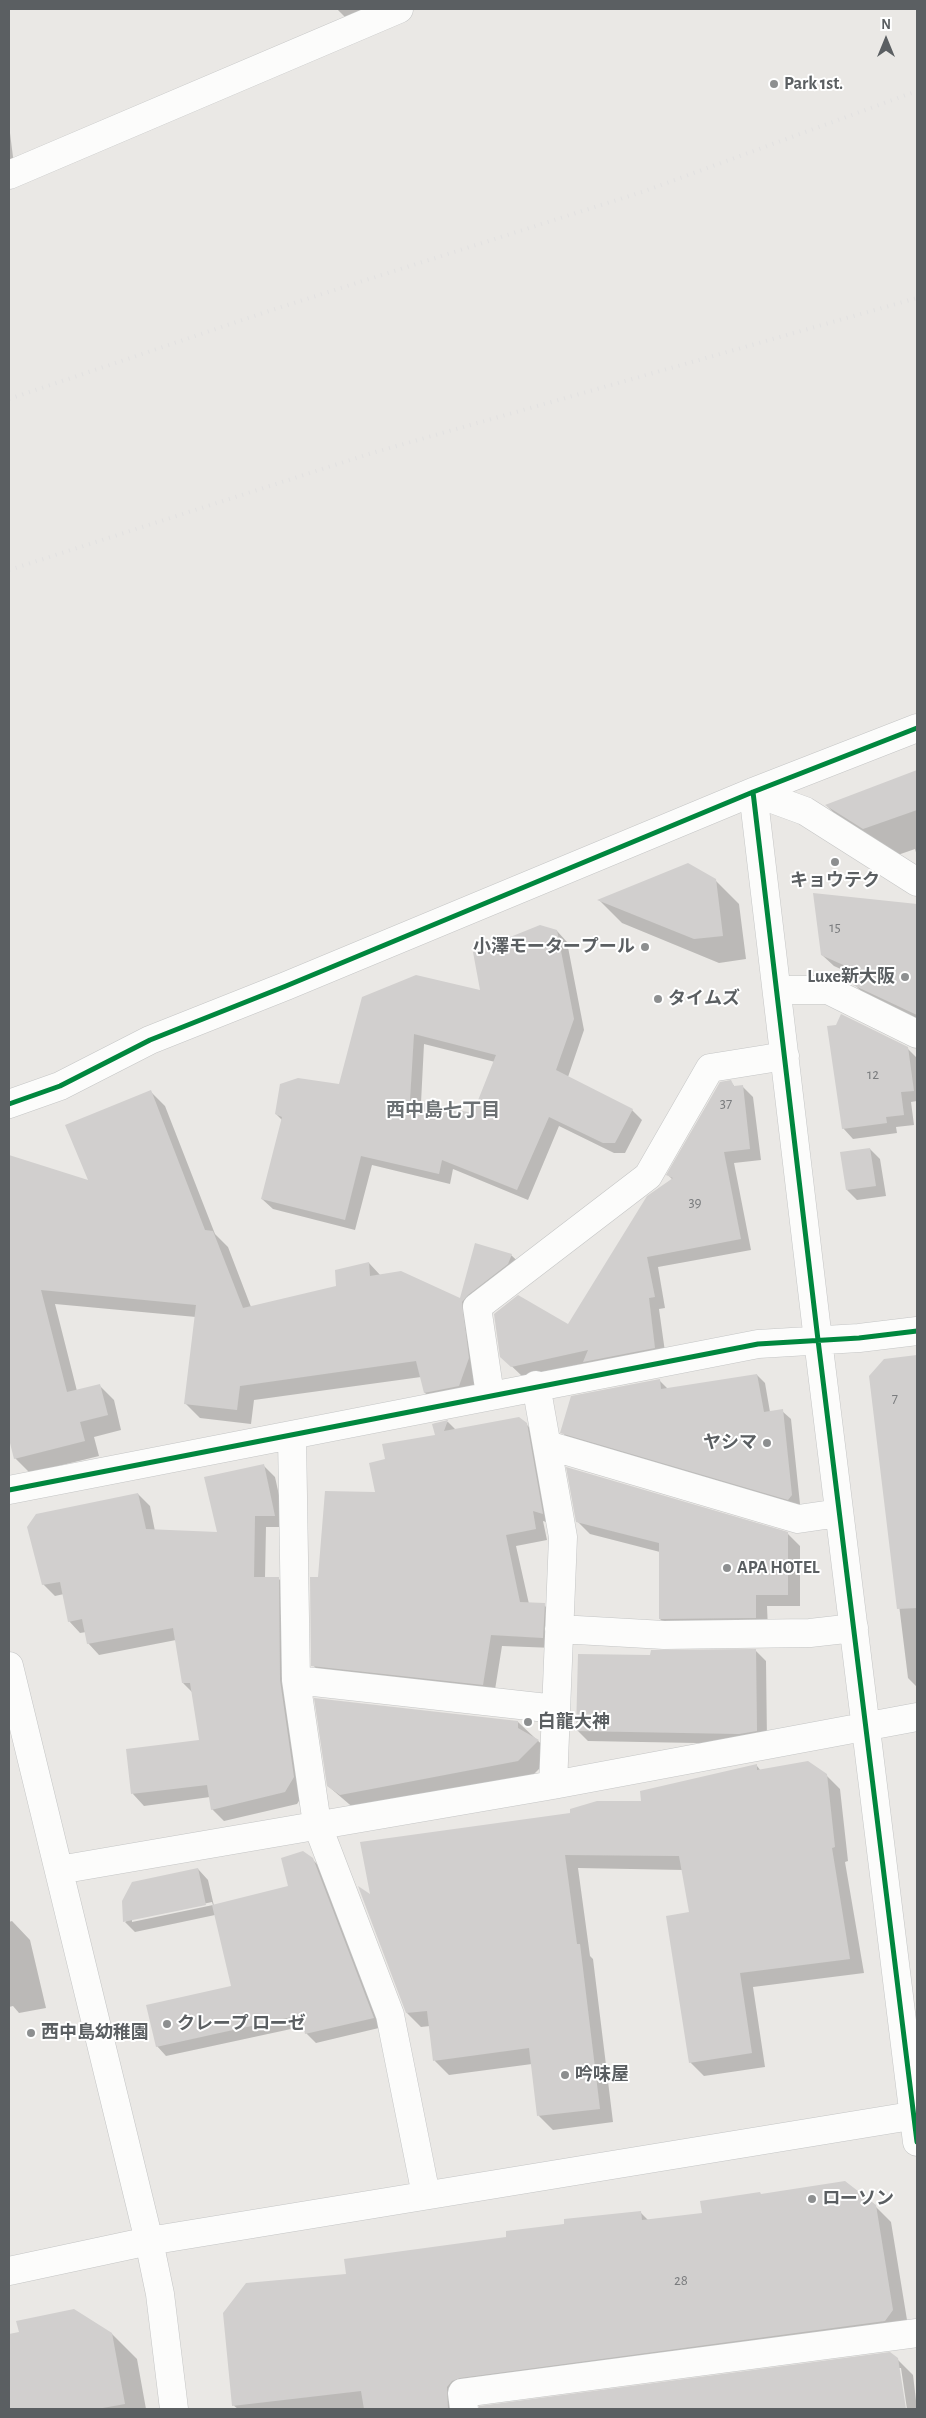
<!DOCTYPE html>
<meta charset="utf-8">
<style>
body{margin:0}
#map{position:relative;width:926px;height:2418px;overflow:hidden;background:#eae8e5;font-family:"Alegreya Sans",sans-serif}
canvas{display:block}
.frame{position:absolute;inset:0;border:10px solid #5b5f62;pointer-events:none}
.north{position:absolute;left:861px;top:15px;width:50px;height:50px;-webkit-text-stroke:4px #fff;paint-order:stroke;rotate:0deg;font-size:14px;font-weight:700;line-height:20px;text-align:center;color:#5b5f62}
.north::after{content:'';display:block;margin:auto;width:18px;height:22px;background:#5b5f62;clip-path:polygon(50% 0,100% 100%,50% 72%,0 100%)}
</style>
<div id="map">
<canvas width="926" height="2418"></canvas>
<div class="frame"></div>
<div class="north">N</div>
</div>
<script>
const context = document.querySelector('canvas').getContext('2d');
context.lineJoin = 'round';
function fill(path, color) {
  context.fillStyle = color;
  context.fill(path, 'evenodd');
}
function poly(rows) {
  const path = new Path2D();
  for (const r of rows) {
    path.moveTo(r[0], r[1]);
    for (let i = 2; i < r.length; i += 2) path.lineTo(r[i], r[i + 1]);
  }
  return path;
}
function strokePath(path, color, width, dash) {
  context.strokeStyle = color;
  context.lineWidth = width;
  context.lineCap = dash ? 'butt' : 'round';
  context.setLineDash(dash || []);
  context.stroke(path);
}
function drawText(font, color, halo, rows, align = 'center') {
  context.font = font + ' "Alegreya Sans","Noto Sans JP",sans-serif';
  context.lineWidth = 4;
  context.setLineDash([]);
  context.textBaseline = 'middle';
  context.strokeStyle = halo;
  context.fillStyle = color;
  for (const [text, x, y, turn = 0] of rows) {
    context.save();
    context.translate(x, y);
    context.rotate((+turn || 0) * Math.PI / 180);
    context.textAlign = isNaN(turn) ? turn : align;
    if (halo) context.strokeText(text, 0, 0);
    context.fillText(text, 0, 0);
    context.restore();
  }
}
const shadow = poly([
 [337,9,376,9,350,22],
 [9,125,14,165,9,166],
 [917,771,917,856,915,849,892,857,854,833,827,806],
 [715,880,739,904,746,959,719,963,622,923,599,900],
 [913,929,917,933,917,1021,866,996,855,985,858,977,834,966,822,955],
 [557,931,567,942,584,1030,568,1077,632,1110,642,1120,625,1153,614,1153,559,1126,528,1200,453,1169,450,1184,372,1165,355,1230,273,1209,262,1199,282,1120,276,1114,340,1085,363,998,482,992],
 [424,1044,495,1062,474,1115,421,1103],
 [907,1048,917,1058,917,1101,911,1102,914,1125,896,1127,897,1133,853,1139,843,1128],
 [731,1082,735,1087,742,1086,753,1097,761,1160,734,1163,751,1250,658,1267,665,1308,659,1309,666,1359,595,1373,586,1363,523,1377,501,1356,568,1325,673,1180,668,1175],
 [151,1092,165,1106,215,1234,228,1247,251,1307,337,1287,369,1263,381,1276,460,1300,511,1255,526,1269,482,1309,483,1373,474,1401,440,1407,425,1393,421,1377,254,1400,251,1424,200,1418,185,1403,196,1317,55,1304,77,1391,99,1385,114,1400,121,1430,94,1437,99,1456,30,1473,15,1458,9,1434,9,1162,16,1159,90,1182],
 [870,1149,880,1159,886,1196,857,1200,847,1190],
 [917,1357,917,1687,908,1678,871,1377,884,1360],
 [757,1375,765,1383,770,1412,782,1411,791,1419,800,1504,797,1508,570,1441,562,1432,659,1380,668,1389],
 [448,1422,456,1430,526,1424,538,1436,553,1524,543,1521,547,1540,516,1546,529,1604,544,1605,555,1616,554,1648,502,1646,494,1696,324,1677,313,1665,320,1578,376,1493,387,1460,436,1436,433,1424],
 [263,1465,275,1477,286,1527,266,1527,265,1578,278,1578,290,1590,306,1790,297,1804,224,1821,212,1809,210,1797,144,1806,133,1794,127,1750,201,1741,192,1692,183,1683,176,1640,99,1655,88,1643,86,1632,80,1633,69,1621,64,1594,55,1596,43,1584,138,1494,150,1506,155,1531,218,1533],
 [577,1521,788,1534,800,1546,800,1606,767,1606,768,1630,672,1631,660,1619,660,1552,590,1534],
 [756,1651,766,1661,767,1741,750,1744,588,1741,578,1731,652,1656],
 [518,1722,553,1755,533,1775,356,1810,328,1786],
 [757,1766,761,1771,826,1775,840,1789,848,1861,845,1862,864,1973,753,1987,765,2067,704,2076,690,2062,690,1913,683,1870,578,1868,590,1956,593,1959,613,2122,553,2130,539,2116,532,2064,449,2075,435,2061,430,2026,421,2027,407,2013,372,1897,572,1814,642,1802],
 [312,1859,322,1869,383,2027,316,2043,306,2033,305,2026,166,2056,157,2046,233,1987,215,1915,135,1932,125,1922,198,1869,208,1880,214,1906,289,1887],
 [212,1902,213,1905,132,1922,132,1919],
 [12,1921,30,1940,46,2008,19,2013,13,2006,9,2007,9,1922],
 [762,2195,875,2206,891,2222,908,2326,476,2393,463,2409,238,2409,233,2405,347,2275,566,2225,641,2213,649,2221,704,2214],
 [20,2333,112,2334,137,2359,146,2409,9,2409,9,2335],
 [897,2359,913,2375,917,2409,907,2409,901,2368,898,2368,904,2409,480,2409]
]);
const building = poly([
 [917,770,917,810,863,829,825,805],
 [688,863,716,879,723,936,694,939,597,900],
 [813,893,917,904,917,1015,853,985,859,972,821,955],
 [540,925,557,930,574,1019,556,1070,633,1109,615,1143,603,1143,549,1117,517,1190,442,1160,439,1174,361,1156,345,1220,261,1199,282,1117,275,1114,280,1084,298,1078,339,1084,362,997,416,975,480,990,473,952],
 [414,1034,496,1055,473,1113,410,1100],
 [841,1014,908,1047,914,1091,901,1092,904,1115,886,1117,887,1123,842,1129,827,1026,836,1025],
 [731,1080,734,1086,743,1085,750,1149,724,1152,741,1239,647,1257,655,1297,649,1298,655,1348,583,1362,588,1350,511,1367,500,1357,494,1314,518,1295,568,1324,647,1196,673,1178,666,1175,720,1082],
 [151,1090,205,1230,213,1231,243,1308,336,1286,335,1270,369,1262,370,1276,401,1271,460,1298,475,1243,512,1254,508,1264,468,1295,462,1302,469,1358,459,1386,424,1393,416,1361,240,1386,237,1410,184,1404,196,1305,41,1290,67,1392,100,1384,108,1415,80,1422,85,1441,14,1459,9,1439,9,1155,88,1180,65,1125],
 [870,1148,876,1186,846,1190,840,1152],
 [917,1355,917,1608,897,1609,869,1376,884,1359],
 [757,1374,764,1412,783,1409,792,1495,788,1500,560,1433,571,1396,660,1379,661,1389],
 [519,1417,527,1423,543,1514,533,1511,536,1529,506,1535,520,1602,545,1603,543,1638,491,1635,483,1685,311,1666,310,1577,318,1577,325,1491,375,1492,369,1463,385,1459,382,1444,435,1435,432,1424,448,1420,444,1431],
 [264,1464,275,1516,255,1516,254,1577,279,1577,280,1680,294,1777,285,1792,211,1810,207,1785,131,1794,126,1749,199,1740,190,1683,182,1683,173,1628,87,1644,82,1619,68,1622,60,1582,42,1585,27,1527,36,1514,138,1493,146,1529,217,1532,204,1477],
 [566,1467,788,1532,788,1595,756,1595,756,1618,659,1619,659,1543,576,1522],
 [756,1649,757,1731,739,1734,576,1731,578,1654,650,1655,651,1650],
 [314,1698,518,1721,518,1728,539,1740,518,1761,340,1795,327,1786],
 [808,1761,827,1774,835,1847,832,1848,850,1959,740,1973,752,2053,689,2063,666,1916,689,1912,679,1856,565,1855,577,1944,580,1944,600,2109,537,2116,529,2048,433,2061,427,2011,406,2013,358,1886,370,1894,360,1842,570,1813,570,1809,597,1801,641,1801,640,1791,757,1764,757,1770],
 [303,1851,313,1858,374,2018,305,2034,301,2015,156,2047,146,2005,231,1986,212,1905,288,1886,281,1858],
 [198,1868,206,1905,123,1922,122,1901,132,1882],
 [845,2181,876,2205,893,2310,885,2321,460,2378,452,2381,447,2387,448,2409,364,2409,361,2391,232,2406,223,2313,246,2283,346,2274,344,2259,506,2237,506,2231,564,2224,564,2219,641,2211,642,2220,702,2213,700,2201,760,2192,761,2194],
 [74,2309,112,2333,125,2404,97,2409,9,2409,9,2334,19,2332,16,2321],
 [890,2352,898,2358,906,2409,479,2409,479,2406]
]);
const minor = poly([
 [9,175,399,9],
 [753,792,818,1340,917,2142],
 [753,792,805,811,917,882],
 [777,990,828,990,917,1034],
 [9,1104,60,1086,150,1040,286,986,753,792,917,728],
 [536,1385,563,1537,553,1785],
 [490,1395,477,1307,648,1176,710,1068,785,1056],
 [292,1436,296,1680,317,1824,390,2015,426,2195],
 [547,1445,798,1519,839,1513],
 [9,1490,758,1344,859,1338,917,1331],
 [559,1629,664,1635,810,1633,854,1628],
 [9,1666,149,2241,160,2294,174,2409],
 [296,1680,556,1709],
 [59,1870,553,1785,917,1717],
 [9,2271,149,2241,917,2115],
 [464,2409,462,2393,917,2333]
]);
const rail = poly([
 [9,399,272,310,642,192,917,91],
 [9,570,372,453,917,298]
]);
const cycleway = poly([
 [753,792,818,1340,917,2142],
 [9,1104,60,1086,150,1040,286,986,753,792,917,728],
 [9,1490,758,1344,859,1338,917,1331]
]);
const markers = [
 [774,84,5,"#8d8f90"],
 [835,862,5,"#8d8f90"],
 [645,947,5,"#8d8f90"],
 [905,977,5,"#8d8f90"],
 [658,999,5,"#8d8f90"],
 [767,1443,5,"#8d8f90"],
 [727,1568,5,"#8d8f90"],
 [528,1722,5,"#8d8f90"],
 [167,2024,5,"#8d8f90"],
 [31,2033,5,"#8d8f90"],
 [565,2075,5,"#8d8f90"],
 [812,2199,5,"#8d8f90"]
];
const numberNames = [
 ["15",835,927],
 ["12",873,1074],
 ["37",726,1103],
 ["39",695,1202],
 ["7",895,1398],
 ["28",681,2280]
];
const poiNames = [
 ["Park 1st.",784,84],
 ["キョウテク",835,881,"center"],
 ["小澤モータープール",635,947,"right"],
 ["Luxe新大阪",895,977,"right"],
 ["タイムズ",668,999],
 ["ヤシマ",757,1443,"right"],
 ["APA HOTEL",737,1568],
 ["白龍大神",538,1722],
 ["クレープ ローゼ",177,2024],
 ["西中島幼稚園",41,2033],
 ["吟味屋",575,2075],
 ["ローソン",822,2199]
];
const neighbourhoodNames = [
 ["西中島七丁目",443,1110]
];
fill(shadow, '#0003');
fill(building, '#d1cfce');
strokePath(minor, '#c4c5c5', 29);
strokePath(minor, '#fcfcfb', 28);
strokePath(rail, '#e2e1e1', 4, [1, 6]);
strokePath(cycleway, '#00873e', 5);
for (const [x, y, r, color] of markers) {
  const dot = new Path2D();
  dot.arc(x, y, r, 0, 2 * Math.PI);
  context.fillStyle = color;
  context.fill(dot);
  strokePath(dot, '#fff', 2);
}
drawText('15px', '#7a7c7e', null, numberNames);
drawText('bold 18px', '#5b5f62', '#fff', poiNames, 'left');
drawText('bold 19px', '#6c7174', '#fff', neighbourhoodNames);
</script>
